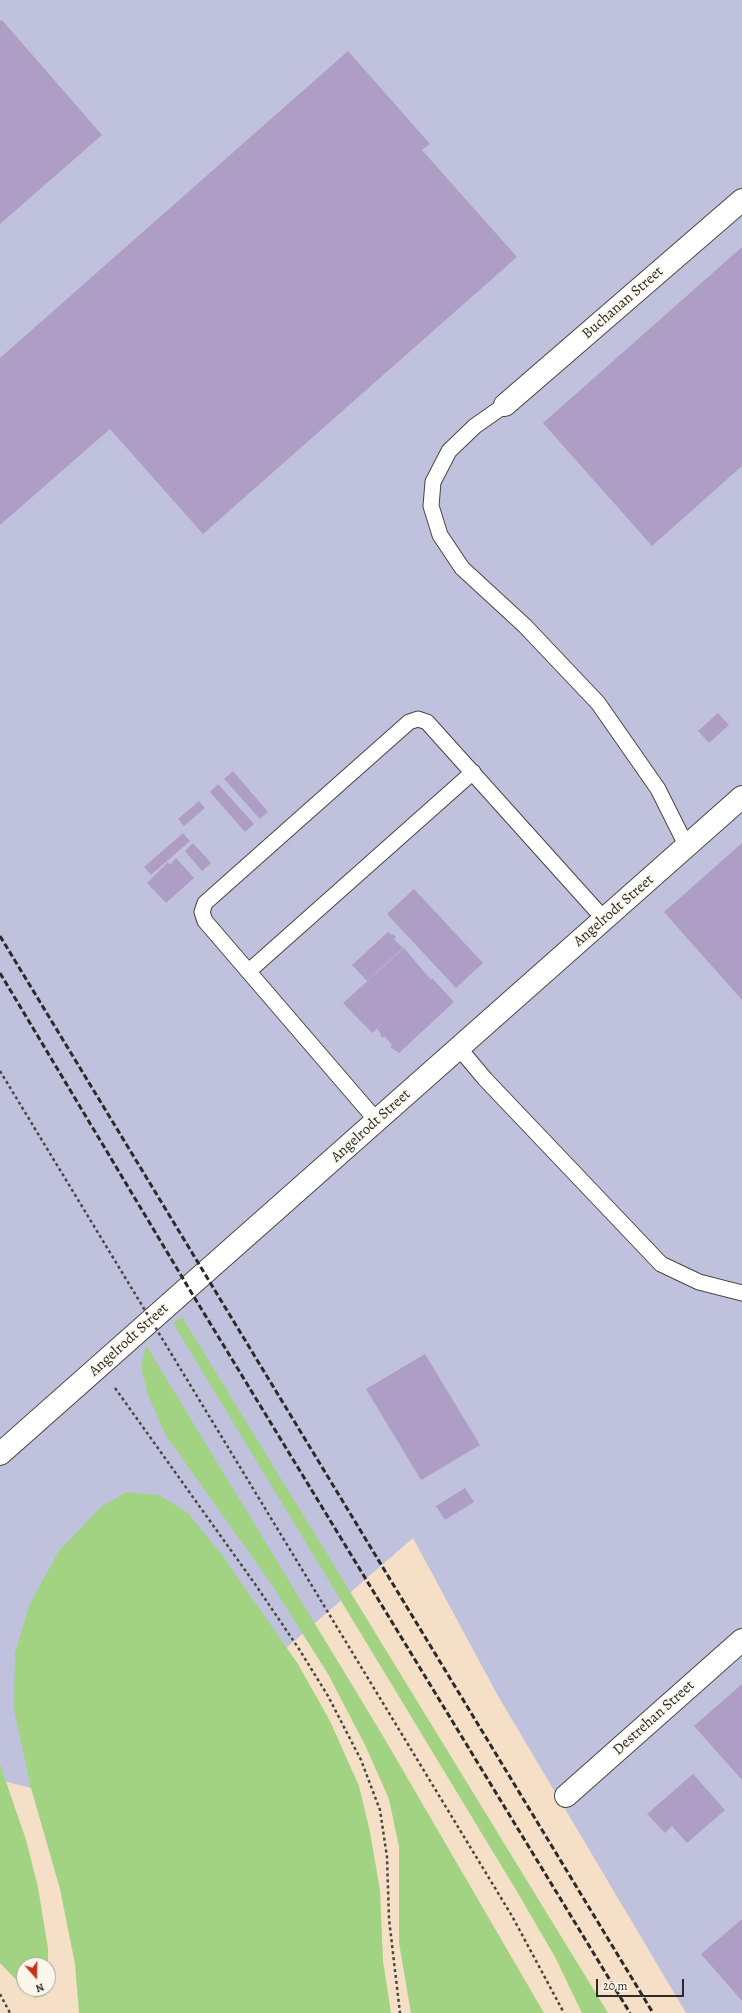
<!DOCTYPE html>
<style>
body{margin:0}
#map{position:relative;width:742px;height:2013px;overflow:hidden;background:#f5e0c7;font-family:Alegreya,serif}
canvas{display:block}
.north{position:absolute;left:16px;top:1957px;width:40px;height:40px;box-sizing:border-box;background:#fbf7ec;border:1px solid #a8a59f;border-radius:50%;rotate:160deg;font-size:11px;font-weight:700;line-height:16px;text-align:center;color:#2b2b2b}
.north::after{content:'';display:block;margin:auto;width:14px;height:18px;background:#c8321e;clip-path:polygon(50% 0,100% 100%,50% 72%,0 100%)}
.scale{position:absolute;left:596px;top:1979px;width:88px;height:18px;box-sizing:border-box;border:2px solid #2b2b2b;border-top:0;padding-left:5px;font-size:12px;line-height:14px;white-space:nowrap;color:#2b2b2b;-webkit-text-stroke:3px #fbf7ec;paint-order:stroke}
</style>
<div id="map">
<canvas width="742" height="2013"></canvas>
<div class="north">N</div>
<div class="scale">20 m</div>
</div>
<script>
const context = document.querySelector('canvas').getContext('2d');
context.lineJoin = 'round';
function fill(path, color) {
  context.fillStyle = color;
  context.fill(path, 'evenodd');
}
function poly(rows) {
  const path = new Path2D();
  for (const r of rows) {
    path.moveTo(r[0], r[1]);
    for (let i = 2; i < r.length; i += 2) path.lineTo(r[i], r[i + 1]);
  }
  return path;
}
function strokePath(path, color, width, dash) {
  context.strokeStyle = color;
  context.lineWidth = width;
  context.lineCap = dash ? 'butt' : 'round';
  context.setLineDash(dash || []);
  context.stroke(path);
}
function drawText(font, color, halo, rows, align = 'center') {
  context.font = font + ' Alegreya,serif';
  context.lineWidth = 3.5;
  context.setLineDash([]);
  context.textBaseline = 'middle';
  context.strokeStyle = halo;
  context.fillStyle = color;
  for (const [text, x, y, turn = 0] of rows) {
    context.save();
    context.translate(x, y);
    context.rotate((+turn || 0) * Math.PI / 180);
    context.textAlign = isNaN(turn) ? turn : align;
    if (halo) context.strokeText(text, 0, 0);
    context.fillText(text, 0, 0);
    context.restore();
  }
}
const industrial = poly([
 [0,0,742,0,742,2013,686,2013,498,1696,413,1538,103,1807,0,1780]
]);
const green = poly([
 [182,1317,608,2013,582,2013,555,1957,519,1895,173,1323],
 [146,1345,383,1736,544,2013,411,2013,399,1943,399,1847,389,1799,365,1745,328,1674,272,1585,165,1434,148,1395,141,1367],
 [126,1492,159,1495,188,1513,222,1555,298,1664,330,1721,359,1786,370,1832,380,1890,383,1961,391,2013,79,2013,75,1964,60,1889,31,1788,14,1710,15,1653,29,1606,58,1552,100,1508],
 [0,1764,26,1840,38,1887,48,1949,48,1978,48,1965,24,1965,24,1988,0,1963],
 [25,1989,47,1989,46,1995,35,1998]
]);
const building = poly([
 [2,20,102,135,0,224,0,21],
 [348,51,430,144,422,150,517,257,203,534,110,429,0,525,0,358],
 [742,247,742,466,652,546,543,423],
 [718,713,729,725,709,743,698,731],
 [233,771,268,812,260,819,224,779],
 [218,784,254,824,245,832,210,792],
 [199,801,205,808,184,826,178,819],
 [183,833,190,841,151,875,144,867],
 [193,843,211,863,202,871,185,851],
 [742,843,742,1000,664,912],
 [176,858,194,878,166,903,147,883,168,862,170,865],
 [414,889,483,963,456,988,387,914],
 [388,932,392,935,393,934,396,937,394,939,403,948,367,981,352,965],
 [404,948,431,980,432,978,454,1002,399,1053,390,1047,392,1045,384,1036,382,1038,380,1035,381,1034,377,1029,393,1014,372,1033,343,1003],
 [425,1354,480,1445,421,1480,366,1389],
 [465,1488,474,1502,445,1520,436,1506],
 [742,1684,742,1780,694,1726],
 [693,1774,725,1810,687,1843,672,1826,665,1833,647,1814],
 [742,1919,742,2001,701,1954]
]);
const path = poly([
 [115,1388,255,1584,299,1649,328,1696,361,1760,380,1810,387,1857,389,1919,400,2013],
 [0,1994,10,2013]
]);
const lane = poly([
 [505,405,475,426,449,451,433,482,431,506,440,535,462,568,525,626,598,703,658,789,687,847],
 [249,971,473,772],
 [459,1048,485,1079,661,1264,699,1282,742,1293],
 [377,1121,205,921,202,912,205,903,409,722,418,719,427,722,604,919]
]);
const street = poly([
 [505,405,742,200],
 [0,1454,742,797],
 [566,1796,742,1640]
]);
const rail = poly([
 [0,936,653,2013],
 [0,973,188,1287,630,2013]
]);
const pathBridge = poly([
 [0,1071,512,1916,564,2013]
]);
const streetNames = [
 ["Buchanan Street",623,303,-41],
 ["Angelrodt Street",614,911,-41],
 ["Angelrodt Street",371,1126,-42],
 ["Angelrodt Street",129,1340,-42],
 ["Destrehan Street",654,1718,-42]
];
fill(industrial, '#c0c2dd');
fill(green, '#a1d383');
fill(building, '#ae9ec6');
strokePath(lane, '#494642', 17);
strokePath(street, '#494642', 24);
strokePath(path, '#494642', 2.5, [3, 3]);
strokePath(lane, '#fff', 15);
strokePath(street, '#fff', 22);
strokePath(rail, '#2b2b2b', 3, [6, 3]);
strokePath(pathBridge, '#494642', 2.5, [3, 3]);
drawText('15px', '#2b2b2b', '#fbf7ec', streetNames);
</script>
